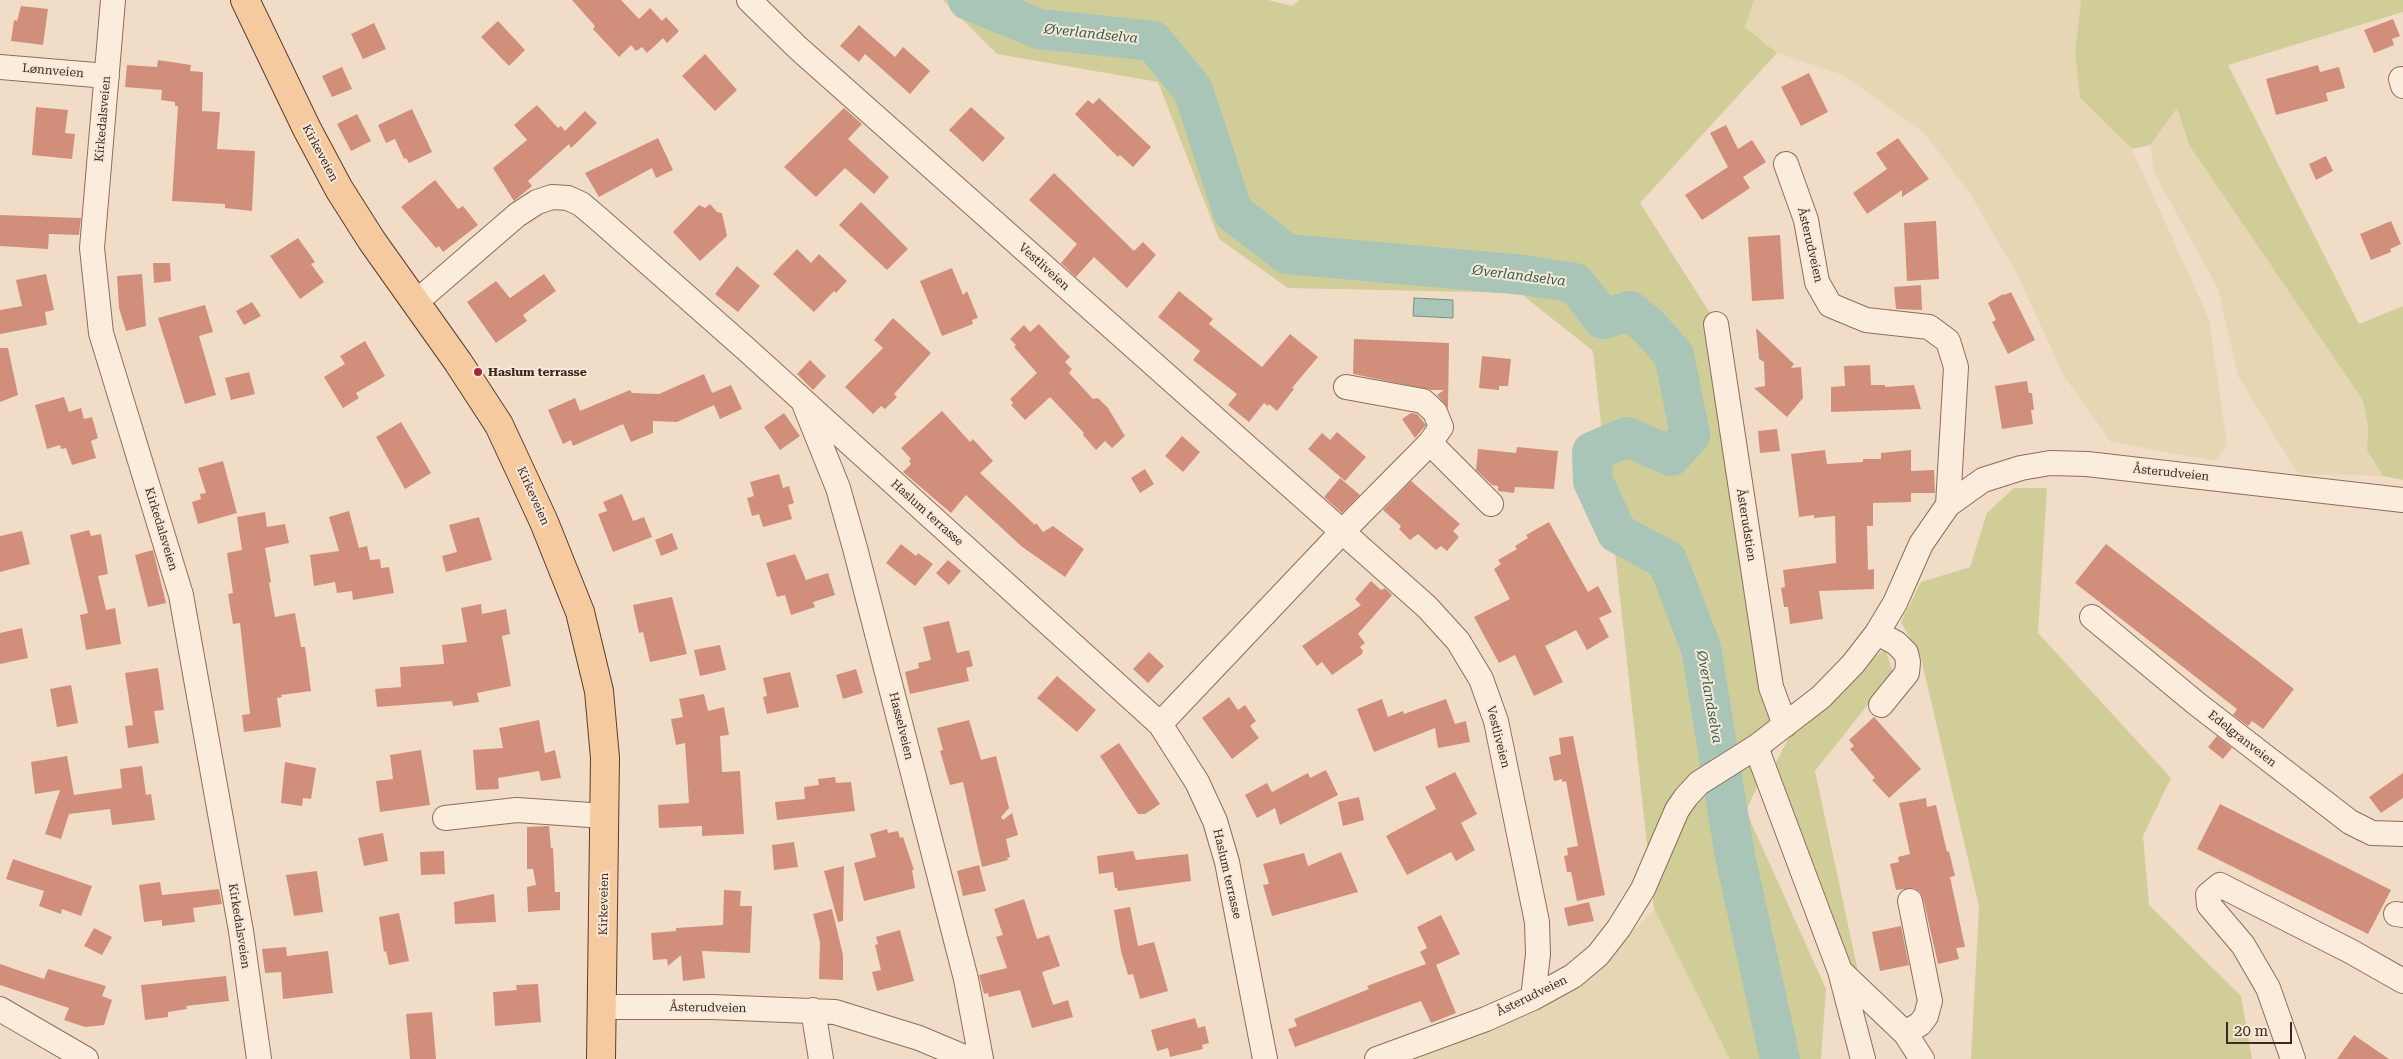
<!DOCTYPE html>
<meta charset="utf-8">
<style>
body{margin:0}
#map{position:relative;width:2403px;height:1059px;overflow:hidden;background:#f1ddc7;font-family:"Roboto Serif",serif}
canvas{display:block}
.scale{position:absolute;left:2226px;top:1022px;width:66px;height:22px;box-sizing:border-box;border:2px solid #3d291f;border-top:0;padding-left:6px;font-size:15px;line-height:18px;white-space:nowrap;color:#3d291f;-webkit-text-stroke:4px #f8e8d7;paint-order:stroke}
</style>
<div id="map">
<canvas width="2403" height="1059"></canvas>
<div class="scale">20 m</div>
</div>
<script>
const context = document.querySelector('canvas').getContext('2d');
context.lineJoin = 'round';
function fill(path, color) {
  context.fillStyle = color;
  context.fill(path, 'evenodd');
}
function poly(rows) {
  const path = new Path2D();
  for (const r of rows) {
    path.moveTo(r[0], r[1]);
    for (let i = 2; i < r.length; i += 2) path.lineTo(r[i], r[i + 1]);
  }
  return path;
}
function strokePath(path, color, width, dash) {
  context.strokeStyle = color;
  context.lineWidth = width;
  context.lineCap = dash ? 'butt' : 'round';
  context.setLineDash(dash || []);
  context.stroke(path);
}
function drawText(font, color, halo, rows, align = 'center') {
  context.font = font + ' "Roboto Serif",serif';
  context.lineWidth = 4;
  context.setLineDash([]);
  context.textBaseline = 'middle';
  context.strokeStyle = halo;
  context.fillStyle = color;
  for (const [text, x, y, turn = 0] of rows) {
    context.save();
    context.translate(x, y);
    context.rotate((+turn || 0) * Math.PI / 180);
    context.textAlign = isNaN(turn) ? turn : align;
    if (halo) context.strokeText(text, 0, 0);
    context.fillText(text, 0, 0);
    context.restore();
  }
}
const farmland = poly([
 [1754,0,2081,0,2075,52,2080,98,2132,149,2209,319,2227,445,2215,461,2111,442,2064,376,2016,272,1969,192,1924,133,1843,75,1777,53,1745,27],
 [2177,108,2189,145,2362,399,2368,425,2367,450,2383,476,2298,474,2238,376,2218,289,2154,172,2150,145],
 [1654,909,1730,1059,1404,1059,1500,1027,1571,989,1625,940]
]);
const green = poly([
 [943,0,1268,0,1292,6,1299,0,1754,0,1745,27,1777,53,1640,203,1715,321,1781,734,1746,811,1826,989,1821,1059,1730,1059,1654,909,1593,351,1520,293,1288,288,1219,239,1158,82,997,54],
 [2081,0,2403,0,2403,12,2228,65,2359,324,2403,306,2403,480,2383,476,2367,450,2368,425,2362,399,2189,145,2177,108,2150,145,2132,149,2080,98,2075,52],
 [2014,488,2047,488,2038,633,2171,778,2143,836,2149,905,2241,996,2252,1059,1971,1059,1979,906,1921,658,1901,622,1921,582,1970,567,1987,513],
 [1885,648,1893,673,1815,771,1859,976,1849,978,1770,773,1791,734]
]);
const water = poly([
 [1414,298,1453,300,1453,318,1413,316,1414,298]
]);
const river = poly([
 [968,0,1039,29,1153,41,1193,90,1233,212,1287,254,1524,275,1575,283,1603,319,1630,311,1648,326,1674,355,1690,435,1671,456,1627,437,1592,452,1593,481,1617,533,1667,560,1701,648,1735,856,1780,1059]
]);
const building = poly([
 [572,0,621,0,639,19,650,8,662,21,666,17,679,31,667,43,663,38,647,53,642,47,636,51,631,45,619,57,593,29,595,26],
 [21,6,48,9,43,45,11,41,14,20,17,21],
 [2393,19,2400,36,2392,39,2394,45,2374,53,2364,30],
 [498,21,525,50,509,66,481,37],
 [374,23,386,49,363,59,351,34],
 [859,25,895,57,903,47,930,71,910,94,865,54,859,62,840,46],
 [705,54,737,90,715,111,682,76],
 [158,60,191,65,190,71,203,72,202,111,220,112,217,149,255,151,252,211,225,208,225,204,172,201,178,106,175,106,175,102,161,100,162,90,125,87,127,65,157,67],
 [2318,65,2320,72,2339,67,2345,88,2326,93,2328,101,2276,115,2266,79],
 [342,67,352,89,332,97,322,76],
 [1809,73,1828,112,1801,126,1781,87],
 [1099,98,1151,147,1133,167,1120,155,1118,157,1075,114,1088,100,1093,104],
 [537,105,558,128,561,126,565,131,585,111,597,123,571,148,569,144,528,181,532,186,514,201,493,168,527,140,514,125],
 [36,107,68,110,65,133,75,134,72,159,32,155],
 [971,107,1005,138,983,162,949,130],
 [844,108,862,124,848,139,889,177,874,194,845,168,816,197,784,167],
 [412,109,432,152,409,163,406,158,404,159,395,139,386,143,378,125],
 [357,114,371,141,351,151,337,124],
 [1726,125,1738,149,1752,140,1766,162,1743,177,1750,188,1702,220,1685,195,1728,167,1710,133],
 [658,138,673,170,656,178,652,168,599,197,585,173],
 [1898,138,1929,179,1902,197,1902,190,1867,214,1853,193,1887,169,1876,153],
 [2326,156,2333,171,2316,180,2309,164],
 [1054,173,1134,251,1143,242,1156,255,1127,288,1094,257,1076,277,1061,263,1077,244,1029,200],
 [435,180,458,209,463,206,478,225,443,252,439,246,436,248,401,207],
 [861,202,908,249,887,270,839,225],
 [710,204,717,212,722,213,727,236,700,261,673,232,699,205,705,208],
 [0,215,81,218,79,235,49,234,48,249,0,246],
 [1936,221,1939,279,1907,281,1904,223],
 [2391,221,2401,244,2390,249,2391,252,2371,260,2360,234],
 [1780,235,1784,299,1752,301,1748,237],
 [298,238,315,262,311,264,324,282,300,299,270,256],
 [797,249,811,263,819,254,847,281,836,293,834,291,814,312,773,274],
 [153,263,170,263,171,281,154,283],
 [737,266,760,286,738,312,715,294],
 [952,268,963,295,967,291,978,318,972,320,973,324,942,336,920,281],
 [46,274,54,310,45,312,47,325,0,334,0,310,22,306,16,280],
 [142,274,146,326,126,331,119,308,117,276],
 [544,274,556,291,523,315,527,321,496,343,467,302,496,281,510,298],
 [1921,285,1922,310,1896,309,1894,287],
 [1179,291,1213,319,1209,324,1262,367,1290,334,1318,357,1292,388,1294,389,1277,411,1269,404,1268,406,1264,403,1249,422,1228,405,1237,394,1193,360,1200,351,1158,317],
 [2011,292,2035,340,2008,354,1992,322,1996,320,1988,303,2003,294,2004,295],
 [252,302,261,316,244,325,236,311],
 [205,305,213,332,199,336,216,395,185,404,158,318],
 [893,318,931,353,894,394,897,397,885,409,881,406,873,414,845,387,883,348,874,340],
 [1039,324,1070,357,1065,362,1072,369,1069,373,1093,399,1098,398,1108,408,1125,436,1112,448,1105,441,1096,450,1083,435,1084,433,1050,397,1025,420,1011,405,1013,403,1010,399,1037,373,1014,347,1016,345,1010,339,1024,325,1030,332],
 [1756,328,1794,364,1791,368,1801,367,1803,398,1787,417,1754,388,1765,386,1764,362,1759,359],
 [1354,339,1449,343,1448,408,1437,395,1444,390,1431,390,1353,374],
 [365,341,385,376,356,393,359,398,343,408,324,377,345,364,340,356],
 [0,348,8,348,18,395,0,402],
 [1482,356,1511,359,1508,386,1499,386,1499,390,1479,388],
 [810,360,826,376,813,390,797,374],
 [1870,365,1871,385,1885,385,1885,387,1914,385,1921,409,1831,412,1831,387,1845,386,1844,366],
 [249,372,255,394,231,400,225,378],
 [704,374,712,393,731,385,742,409,720,419,714,405,677,422,653,421,653,433,631,442,623,424,573,446,571,440,563,444,548,410,575,398,580,411,630,390,632,393,659,394],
 [2027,381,2029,393,2032,393,2034,410,2031,410,2033,424,2002,429,1995,386],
 [64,397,69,412,81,408,84,419,92,417,98,438,91,441,96,458,72,465,66,448,61,449,60,445,47,449,35,405],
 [942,411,970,442,973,439,993,461,980,473,1035,525,1036,523,1043,532,1053,526,1084,549,1065,577,1021,546,966,495,951,513,903,472,911,464,909,461,911,459,901,448],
 [784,413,800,436,780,450,764,427],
 [1411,413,1417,414,1426,425,1415,438,1402,419],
 [401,422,431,473,405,489,376,437],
 [1777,429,1780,451,1760,453,1758,431],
 [1337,432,1366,457,1345,481,1308,449,1322,433,1330,440],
 [1182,436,1200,452,1183,472,1165,456],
 [1517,447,1558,451,1554,489,1515,487,1514,493,1498,491,1498,486,1492,485,1476,470,1478,449,1516,453],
 [1825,450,1827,464,1863,462,1863,459,1881,459,1881,453,1911,450,1911,471,1934,470,1935,493,1911,493,1911,502,1873,503,1873,526,1867,526,1868,570,1874,569,1874,589,1819,591,1823,619,1790,624,1788,607,1784,607,1781,588,1785,587,1783,570,1836,563,1835,516,1814,518,1814,515,1799,517,1791,454],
 [223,461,237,513,198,524,192,502,201,499,200,494,206,493,198,468],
 [1145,469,1154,484,1140,493,1131,478],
 [779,474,783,488,789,486,794,503,788,505,792,519,763,527,759,514,752,516,747,498,754,496,750,482],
 [1340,478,1360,495,1342,513,1324,497],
 [1411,481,1460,524,1453,531,1459,537,1447,551,1441,546,1436,550,1418,534,1410,540,1399,529,1401,526,1383,510],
 [622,494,633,521,644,517,652,537,613,552,598,514,607,511,603,502],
 [349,511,359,548,367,546,370,560,380,559,381,568,389,567,394,593,353,600,352,591,337,593,335,582,314,586,310,555,339,551,329,517],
 [265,512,267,527,285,524,289,543,265,548,271,582,269,583,275,617,295,613,301,647,305,647,311,691,281,695,282,697,277,698,281,727,244,732,242,715,250,714,240,623,233,624,228,594,233,593,227,553,242,550,237,517],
 [479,517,492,560,446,572,442,556,457,552,449,525],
 [1549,522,1588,592,1598,586,1612,612,1599,618,1609,637,1587,650,1576,630,1545,646,1563,682,1534,696,1515,655,1499,663,1474,617,1510,599,1494,569,1501,564,1498,560,1517,549,1515,546,1528,538,1526,535],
 [89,530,91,536,101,534,108,574,98,576,106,610,115,608,121,644,86,650,80,615,88,613,70,535],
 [22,531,30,564,0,572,0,536],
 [672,533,678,549,661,556,655,540],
 [901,544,916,556,918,553,933,564,915,586,886,563],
 [2106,544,2294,689,2263,729,2252,721,2248,726,2233,715,2237,709,2075,583],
 [153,550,166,603,148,607,135,555],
 [795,554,806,580,828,573,835,595,813,602,815,607,791,615,785,595,777,597,766,563],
 [948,560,961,571,949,585,936,573],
 [1371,581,1381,590,1385,588,1392,595,1358,634,1365,643,1360,647,1363,651,1362,654,1332,675,1322,662,1317,666,1302,646,1361,605,1355,599],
 [672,597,687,654,650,662,643,632,639,633,633,605],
 [481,604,482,614,506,609,510,634,502,636,511,686,477,693,479,702,453,706,452,701,377,707,375,689,401,687,400,667,444,664,442,645,467,642,461,608],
 [949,621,957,653,969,650,973,666,966,668,969,681,910,694,905,672,919,668,918,663,931,660,923,627],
 [22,628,28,658,0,664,0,633],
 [720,645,726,670,700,676,694,650],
 [1149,652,1164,666,1148,683,1133,669],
 [158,668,164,710,154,711,159,743,128,748,125,726,133,725,125,673],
 [856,669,863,693,843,699,836,675],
 [790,672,799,707,767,714,763,697,767,696,763,678],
 [1057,676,1096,710,1077,732,1037,698],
 [71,685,78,723,57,727,50,689],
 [704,694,708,711,724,707,729,735,720,736,722,772,740,771,744,834,702,836,702,826,659,828,658,805,689,803,685,743,676,745,671,719,683,717,679,699],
 [1229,697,1238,710,1245,705,1256,721,1250,726,1259,738,1232,759,1202,718],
 [1382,699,1388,717,1403,711,1404,714,1446,699,1455,724,1466,721,1470,742,1438,748,1435,728,1374,752,1357,709],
 [1874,717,1921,769,1889,798,1872,780,1875,778,1850,749,1854,746,1849,740],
 [539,720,545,753,555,750,561,778,541,781,539,771,498,778,499,789,476,790,473,750,503,748,499,728],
 [969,720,981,760,996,756,1009,808,1001,817,1003,820,1012,813,1018,835,1006,839,1010,857,1007,858,1008,860,982,867,963,782,950,785,940,751,943,750,937,728],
 [1573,736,1605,895,1577,901,1571,872,1567,872,1564,856,1568,855,1567,848,1578,846,1566,781,1562,782,1562,779,1554,781,1549,757,1561,754,1559,738],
 [2217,736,2232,748,2223,759,2208,747],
 [1119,743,1160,804,1145,814,1138,814,1100,756],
 [421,750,430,805,380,812,376,781,393,779,390,755],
 [67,756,74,795,122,788,120,769,142,766,146,795,151,794,155,820,112,825,110,809,69,814,61,839,45,834,60,790,35,794,31,762],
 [285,762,316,768,311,799,303,798,302,806,281,803],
 [1326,770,1338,795,1280,825,1275,808,1257,818,1245,795,1267,783,1272,792,1308,773,1310,778],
 [1455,772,1477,814,1461,823,1475,850,1456,861,1451,852,1407,875,1386,836,1436,809,1425,787],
 [2403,773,2403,798,2381,813,2369,797],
 [835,777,836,783,851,782,855,811,777,820,775,802,805,799,804,787,819,785,818,779],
 [1359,797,1364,820,1343,826,1338,802],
 [1926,798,1927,807,1936,805,1947,852,1949,851,1955,876,1950,877,1965,947,1956,948,1959,959,1938,964,1923,898,1920,892,1914,888,1896,890,1890,864,1899,862,1898,857,1910,854,1899,803],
 [2220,804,2391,890,2368,934,2197,849],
 [549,826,551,848,553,848,555,892,560,892,560,910,528,912,527,887,536,885,533,869,527,869,527,827],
 [887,829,888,833,898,831,900,838,903,837,914,870,912,870,915,888,864,901,854,863,876,857,870,834],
 [383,833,388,861,364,866,358,838],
 [794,842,798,867,774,870,772,845],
 [444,851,445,874,421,875,420,852],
 [1133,851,1136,860,1188,854,1191,881,1118,891,1117,888,1115,888,1113,872,1099,874,1097,856],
 [1341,852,1358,892,1272,916,1263,885,1269,884,1263,864,1304,853,1308,866],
 [13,859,92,886,81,916,62,909,61,914,39,906,44,891,6,879],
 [979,865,986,891,963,896,957,871],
 [844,866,843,921,838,922,824,871],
 [317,871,323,912,294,916,286,875],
 [160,882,162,895,219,889,222,904,193,908,195,922,162,926,162,920,144,922,139,885],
 [724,890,741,891,740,906,752,906,750,953,702,951,705,978,683,981,681,955,668,966,667,959,653,960,651,933,676,931,676,928,723,925],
 [494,894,496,922,455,924,454,902],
 [1024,899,1037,939,1049,935,1060,966,1042,972,1053,1005,1068,1000,1073,1017,1032,1028,1020,990,989,997,988,993,984,994,979,975,1007,968,996,937,1003,935,994,909],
 [1589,902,1594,921,1568,926,1564,908],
 [1130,907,1138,946,1154,942,1168,991,1140,999,1133,974,1128,975,1121,951,1114,910],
 [832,909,843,955,843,980,819,979,820,942,813,914],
 [399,913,409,961,389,965,386,951,384,952,379,917],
 [1441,915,1460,954,1436,965,1456,1013,1431,1023,1421,1001,1295,1047,1288,1029,1297,1026,1294,1019,1369,989,1367,986,1426,964,1420,952,1427,948,1417,927],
 [1901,926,1909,965,1880,971,1872,932],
 [94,928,112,937,102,955,84,946],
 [900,930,914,981,877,991,872,972,881,970,875,945,878,944,876,937],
 [286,947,287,956,328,951,333,993,283,999,281,972,265,973,262,949],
 [0,964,44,979,48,969,106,986,102,996,112,1000,104,1025,85,1027,64,1020,69,1008,0,985],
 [226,976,229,1001,186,1006,187,1009,168,1012,168,1017,145,1020,141,985],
 [538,984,541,1022,495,1026,493,992,517,990,516,985],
 [432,1012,436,1059,410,1059,406,1014],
 [1195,1018,1198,1028,1205,1026,1209,1043,1202,1045,1203,1049,1170,1057,1168,1048,1157,1051,1151,1030],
 [2354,1035,2389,1059,2337,1059]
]);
const minor = poly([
 [113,0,92,248,101,333,181,595,241,931,259,1059],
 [749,0,798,48,1427,607,1458,641,1481,679,1496,721,1537,922,1538,954,1533,998],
 [0,67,107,76],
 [2401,79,2403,86],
 [1786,164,1806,220,1817,282,1830,305,1866,320,1929,327,1948,341,1956,367,1948,505],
 [415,303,517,215,537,202,552,197,568,198,581,204,601,221,746,349,1160,724,1197,782,1215,821,1227,862,1265,1059],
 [1716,324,1771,687,1785,725],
 [1346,387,1423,401,1435,412,1441,427,1430,443,1491,504],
 [805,406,838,488,855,548,966,979,981,1059],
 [2092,617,2197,704,2350,822,2372,833,2403,834],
 [1877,633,1896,643,1906,653,1908,662,1907,673,1881,705],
 [1160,724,1342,532,1430,443],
 [1756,747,1840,971,1905,1033,1922,1059],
 [445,818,517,810,605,816],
 [2396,914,2403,915],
 [1840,971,1863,1059],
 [602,1007,712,1007,835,1012,919,1038,969,1059],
 [0,1009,86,1059],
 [813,1010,821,1059],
 [1905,1033,1920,1024,1926,1016,1930,1001,1910,901],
 [1377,1059,1486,1019,1533,998,1573,976,1598,955,1619,928,1643,889,1677,810,1686,797,1699,783,1756,747,1821,697,1853,664,1877,633,1895,603,1921,544,1948,505,1983,480,2021,468,2050,463,2087,464,2403,500],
 [2293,1059,2268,988,2243,945,2209,905,2208,895,2220,885,2350,951,2403,981]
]);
const major = poly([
 [245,0,307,129,339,189,372,241,458,362,499,425,544,522,580,612,599,691,605,758,601,1059]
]);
const markers = [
 [478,372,5,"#a1273d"]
];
const streetNames = [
 ["Lønnveien",53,71,5],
 ["Kirkedalsveien",103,119,-85],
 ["Kirkeveien",320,153,62],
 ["Åsterudveien",1810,245,77],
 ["Vestliveien",1044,267,42],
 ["Åsterudveien",2171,473,6],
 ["Kirkeveien",533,496,66],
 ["Haslum terrasse",927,513,42],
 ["Åsterudstien",1746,525,81],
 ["Kirkedalsveien",161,529,73],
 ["Hasselveien",901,726,76],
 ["Vestliveien",1498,737,76],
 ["Edelgranveien",2242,739,38],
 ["Haslum terrasse",1227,874,77],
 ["Kirkeveien",604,904,-89],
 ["Kirkedalsveien",239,926,81],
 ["Åsterudveien",1532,996,-26],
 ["Åsterudveien",708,1008,1]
];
const poiNames = [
 ["Haslum terrasse",488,372]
];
const waterNames = [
 ["Øverlandselva",1091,34,6],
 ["Øverlandselva",1519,276,7],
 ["Øverlandselva",1709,697,80]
];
fill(farmland, '#e7d6b4');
fill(green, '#d0cd99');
fill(water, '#a8c5b7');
strokePath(water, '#6e9484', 1);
strokePath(river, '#a8c5b7', 40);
fill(building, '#d18f7b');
strokePath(minor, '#8e6d5b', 26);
strokePath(major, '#5c3c2f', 30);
strokePath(minor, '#fbecdb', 24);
strokePath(major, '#f5ca9e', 28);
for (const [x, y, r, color] of markers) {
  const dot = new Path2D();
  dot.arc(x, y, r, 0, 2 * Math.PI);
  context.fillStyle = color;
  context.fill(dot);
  strokePath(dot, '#f8e8d7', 2);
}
drawText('12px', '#3d291f', '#f8e8d7', streetNames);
drawText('bold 12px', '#3d291f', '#f8e8d7', poiNames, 'left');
drawText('italic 14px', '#2e5e52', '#f8e8d7', waterNames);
</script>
